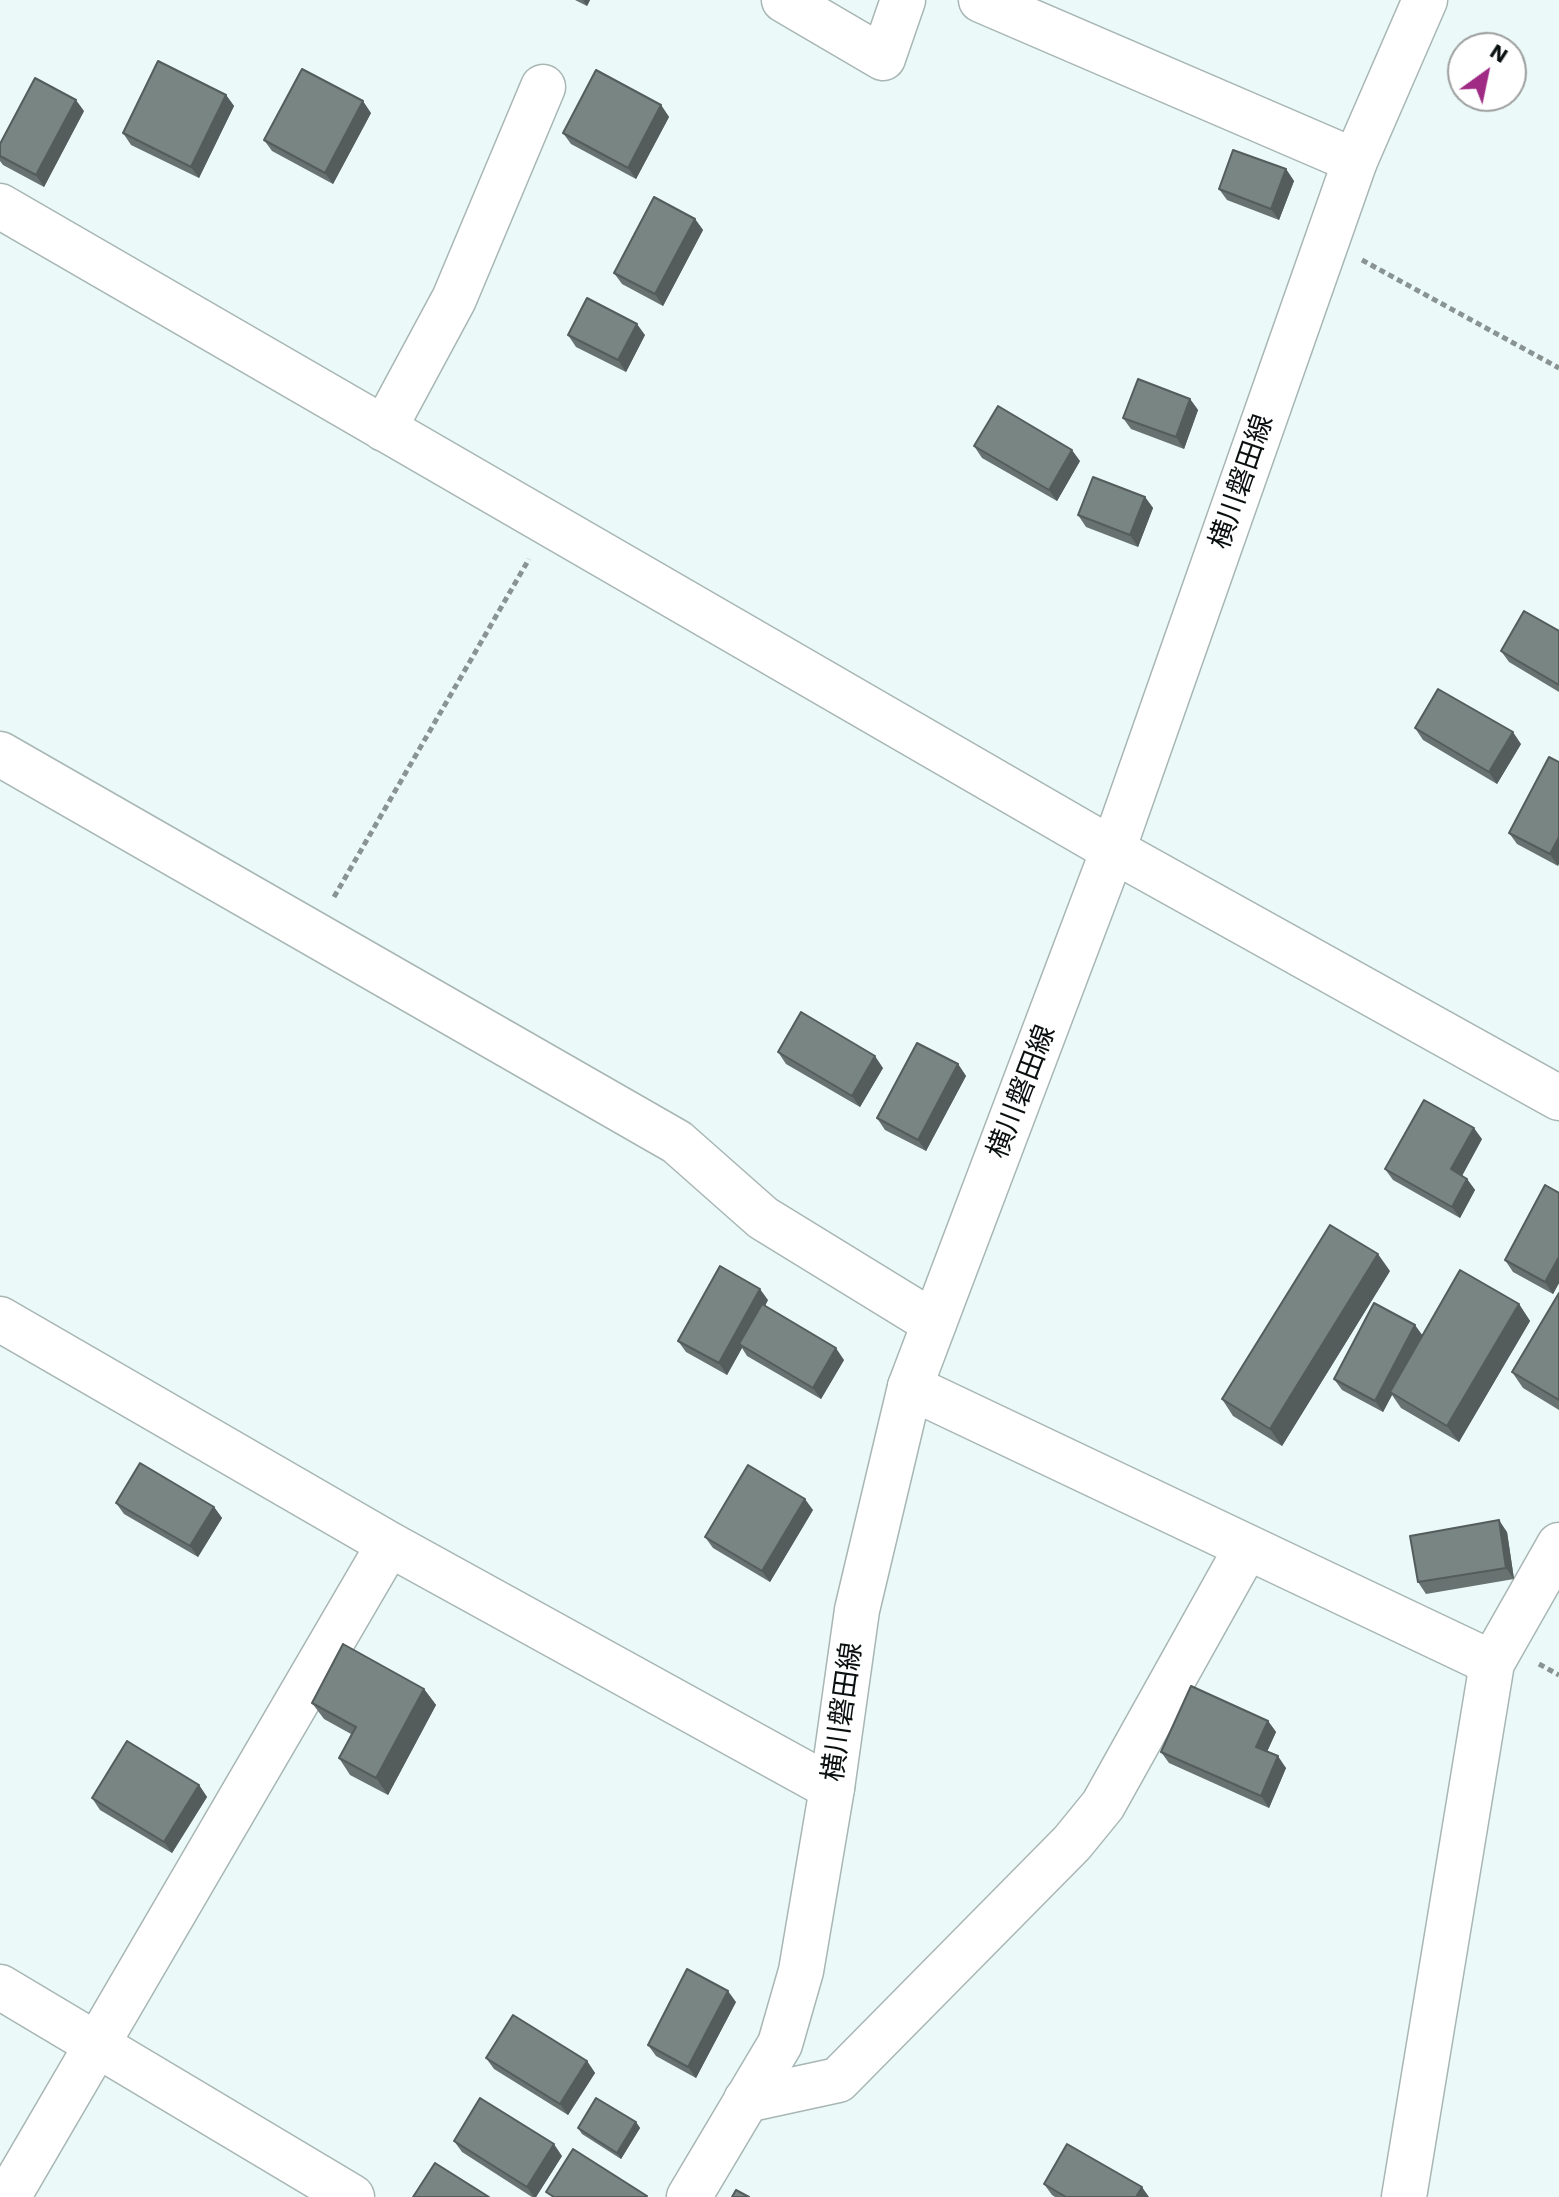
<!DOCTYPE html>
<meta charset="utf-8">
<style>
body{margin:0}
#map{position:relative;width:1559px;height:2197px;overflow:hidden;background:#ebfaf8;font-family:"Work Sans",sans-serif}
canvas{display:block}
.north{position:absolute;left:1447px;top:32px;width:80px;height:80px;box-sizing:border-box;background:#fff;border:2px solid #9d9f9f;border-radius:50%;rotate:33deg;font-size:22px;font-weight:700;line-height:32px;text-align:center;color:#0a0f0f}
.north::after{content:'';display:block;margin:auto;width:28px;height:36px;background:#9f2b85;clip-path:polygon(50% 0,100% 100%,50% 72%,0 100%)}
</style>
<div id="map">
<canvas width="1559" height="2197"></canvas>
<div class="north">N</div>
</div>
<script>
const context = document.querySelector('canvas').getContext('2d');
context.lineJoin = 'round';
function poly(rows) {
  const path = new Path2D();
  for (const r of rows) {
    path.moveTo(r[0], r[1]);
    for (let i = 2; i < r.length; i += 2) path.lineTo(r[i], r[i + 1]);
  }
  return path;
}
function strokePath(path, color, width, dash) {
  context.strokeStyle = color;
  context.lineWidth = width;
  context.lineCap = dash ? 'butt' : 'round';
  context.setLineDash(dash || []);
  context.stroke(path);
}
function fill(path, color) {
  context.fillStyle = color;
  context.fill(path, 'evenodd');
}
function drawText(font, color, halo, rows, align = 'center') {
  context.font = font + ' "Work Sans","Noto Sans JP",sans-serif';
  context.lineWidth = 8;
  context.setLineDash([]);
  context.textBaseline = 'middle';
  context.strokeStyle = halo;
  context.fillStyle = color;
  for (const [text, x, y, turn = 0] of rows) {
    context.save();
    context.translate(x, y);
    context.rotate((+turn || 0) * Math.PI / 180);
    context.textAlign = isNaN(turn) ? turn : align;
    if (halo) context.strokeText(text, 0, 0);
    context.fillText(text, 0, 0);
    context.restore();
  }
}
const path = poly([
 [1362,260,1559,368],
 [334,897,529,559],
 [1539,1664,1559,1675]
]);
const minor = poly([
 [784,0,883,58,903,0],
 [981,0,1355,161],
 [0,206,1113,850,1559,1098],
 [384,429,454,299,543,87],
 [0,754,677,1142,763,1218,934,1323],
 [0,1319,389,1544,832,1788],
 [910,1387,1492,1663],
 [0,1987,352,2197],
 [746,2100,838,2080,1072,1843,1103,1805,1247,1547],
 [8,2197,389,1544],
 [1404,2197,1492,1663,1559,1545]
]);
const secondary = poly([
 [689,2197,780,2044,801,1971,832,1788,857,1610,910,1387,1113,850,1355,161,1425,0]
]);
const wall = poly([
 [575,0,590,0,587,6],
 [226,95,234,106,199,178,131,145,123,133],
 [661,105,669,117,636,179,571,144,563,133],
 [84,111,44,187,3,165,0,161,0,144],
 [371,113,333,184,272,151,264,140],
 [1286,169,1294,181,1279,220,1227,200,1219,189],
 [695,219,703,230,663,306,622,284,614,273],
 [568,335,645,335,626,372,576,347],
 [1190,399,1198,410,1184,449,1131,429,1123,418],
 [974,446,1080,461,1057,501,982,458],
 [1145,497,1153,508,1138,547,1086,527,1078,515],
 [1559,631,1559,692,1509,662,1501,651],
 [1415,728,1521,744,1497,784,1423,740],
 [1549,757,1558,866,1517,844,1509,833],
 [778,1052,883,1068,860,1107,786,1064],
 [958,1064,966,1076,926,1151,885,1130,877,1118],
 [1482,1139,1462,1176,1467,1179,1475,1190,1460,1218,1393,1180,1385,1169],
 [1559,1193,1559,1283,1553,1294,1513,1272,1505,1260],
 [1390,1271,1282,1446,1233,1416,1222,1399],
 [1559,1293,1559,1410,1523,1388,1512,1372],
 [768,1300,765,1306,844,1360,821,1399,747,1356,742,1348,727,1375,686,1352,678,1341],
 [1519,1304,1530,1321,1459,1442,1401,1408,1392,1395,1383,1412,1342,1390,1334,1379,1422,1335],
 [116,1503,214,1507,222,1518,198,1557,124,1514],
 [813,1510,770,1582,713,1548,705,1537],
 [1507,1532,1514,1579,1426,1594,1418,1582],
 [424,1689,436,1705,388,1795,350,1775,339,1758,351,1734,324,1719,312,1703],
 [1268,1721,1276,1732,1267,1752,1286,1768,1269,1808,1169,1763,1161,1752],
 [199,1785,207,1797,172,1853,100,1810,92,1798],
 [736,2002,696,2078,656,2056,648,2045],
 [486,2058,587,2061,595,2073,568,2115,494,2069],
 [636,2122,640,2128,621,2159,582,2134,578,2128],
 [454,2141,562,2156,536,2197,532,2197,462,2152],
 [1044,2184,1149,2197,1055,2197,1052,2195]
]);
const shadedWall = poly([
 [583,0,590,0,587,6],
 [226,95,234,106,199,178,191,167],
 [76,100,84,111,44,187,36,175],
 [363,101,371,113,333,184,325,173],
 [661,105,669,117,636,179,628,168],
 [1286,169,1294,181,1279,220,1271,209],
 [695,219,703,230,663,306,655,294],
 [637,324,645,335,626,372,618,360],
 [1190,399,1198,410,1184,449,1176,437],
 [1072,450,1080,461,1057,501,1049,490],
 [1145,497,1153,508,1138,547,1130,535],
 [1513,732,1521,744,1497,784,1489,772],
 [1559,837,1559,864,1558,866,1550,854],
 [875,1056,883,1068,860,1107,852,1096],
 [958,1064,966,1076,926,1151,918,1140],
 [1474,1128,1482,1139,1459,1181,1451,1169],
 [1467,1179,1475,1190,1460,1218,1452,1207],
 [1378,1254,1390,1271,1282,1446,1270,1429],
 [1559,1257,1559,1283,1553,1294,1545,1282],
 [760,1289,768,1300,743,1347,739,1344,742,1348,727,1375,719,1363],
 [1519,1304,1530,1321,1459,1442,1447,1426],
 [1415,1325,1423,1336,1390,1392,1392,1395,1383,1412,1375,1401],
 [836,1348,844,1360,821,1399,813,1388],
 [805,1499,813,1510,770,1582,762,1571],
 [214,1507,222,1518,198,1557,190,1546],
 [1499,1520,1507,1532,1514,1579,1506,1568],
 [424,1689,436,1705,388,1795,376,1778],
 [1268,1721,1276,1732,1264,1758,1256,1747],
 [1278,1756,1286,1768,1269,1808,1261,1796],
 [199,1785,207,1797,172,1853,164,1842],
 [728,1991,736,2002,696,2078,688,2067],
 [587,2061,595,2073,568,2115,560,2104],
 [636,2122,640,2128,621,2159,617,2153],
 [554,2144,562,2156,536,2197,534,2197,527,2187],
 [1142,2187,1149,2197,1136,2197]
]);
const building = poly([
 [158,61,226,95,191,167,123,133,158,61],
 [302,69,363,101,325,173,264,140,302,69],
 [596,70,661,105,628,168,563,133,596,70],
 [35,78,76,100,36,175,0,156,0,144,35,78],
 [1233,150,1286,169,1271,209,1219,189,1233,150],
 [654,197,695,219,655,294,614,273,654,197],
 [587,298,637,324,618,360,568,335,587,298],
 [1138,379,1190,399,1176,437,1123,418,1138,379],
 [998,406,1072,450,1049,490,974,446,998,406],
 [1093,477,1145,497,1130,535,1078,515,1093,477],
 [1524,611,1559,631,1559,685,1501,651,1524,611],
 [1438,689,1513,732,1489,772,1415,728,1438,689],
 [1549,757,1559,762,1559,837,1550,854,1509,833,1549,757],
 [801,1012,875,1056,852,1096,778,1052,801,1012],
 [917,1043,958,1064,918,1140,877,1118,917,1043],
 [1424,1100,1474,1128,1451,1169,1467,1179,1452,1207,1385,1169,1424,1100],
 [1545,1185,1559,1193,1559,1257,1545,1282,1505,1260,1545,1185],
 [1330,1225,1378,1254,1270,1429,1222,1399,1330,1225],
 [720,1266,760,1289,719,1363,678,1341,720,1266],
 [1460,1270,1519,1304,1447,1426,1390,1392,1460,1270],
 [1559,1293,1559,1400,1512,1372,1559,1293],
 [1374,1303,1415,1325,1375,1401,1334,1379,1374,1303],
 [762,1304,836,1348,813,1388,739,1344,762,1304],
 [140,1463,214,1507,190,1546,116,1503,140,1463],
 [748,1465,805,1499,762,1571,705,1537,748,1465],
 [1499,1520,1506,1568,1418,1582,1410,1536,1499,1520],
 [343,1644,424,1689,376,1778,339,1758,356,1727,312,1703,343,1644],
 [1191,1686,1268,1721,1256,1747,1278,1756,1261,1796,1161,1752,1191,1686],
 [127,1741,199,1785,164,1842,92,1798,127,1741],
 [687,1969,728,1991,688,2067,648,2045,687,1969],
 [513,2015,587,2061,560,2104,486,2058,513,2015],
 [480,2098,554,2144,527,2187,454,2141,480,2098],
 [596,2098,636,2122,617,2153,578,2128,596,2098],
 [1067,2144,1142,2187,1136,2197,1066,2197,1044,2184,1067,2144],
 [573,2149,647,2196,646,2197,554,2197,546,2192,573,2149],
 [435,2163,489,2197,413,2197,435,2163],
 [736,2190,749,2197,732,2197,736,2190]
]);
const streetNames = [
 ["横川磐田線",1242,482,-71],
 ["横川磐田線",1022,1092,-69],
 ["横川磐田線",843,1712,-82]
];
strokePath(minor, '#a8b6b4', 47);
strokePath(secondary, '#a8b6b4', 47);
strokePath(path, '#889392', 5, [6, 4]);
strokePath(minor, '#fff', 44);
strokePath(secondary, '#fff', 44);
fill(wall, '#677271');
fill(shadedWall, '#545d5c');
fill(building, '#788583');
strokePath(building, '#545d5c', 2);
drawText('28px', '#0a0f0f', '#fff', streetNames);
</script>
